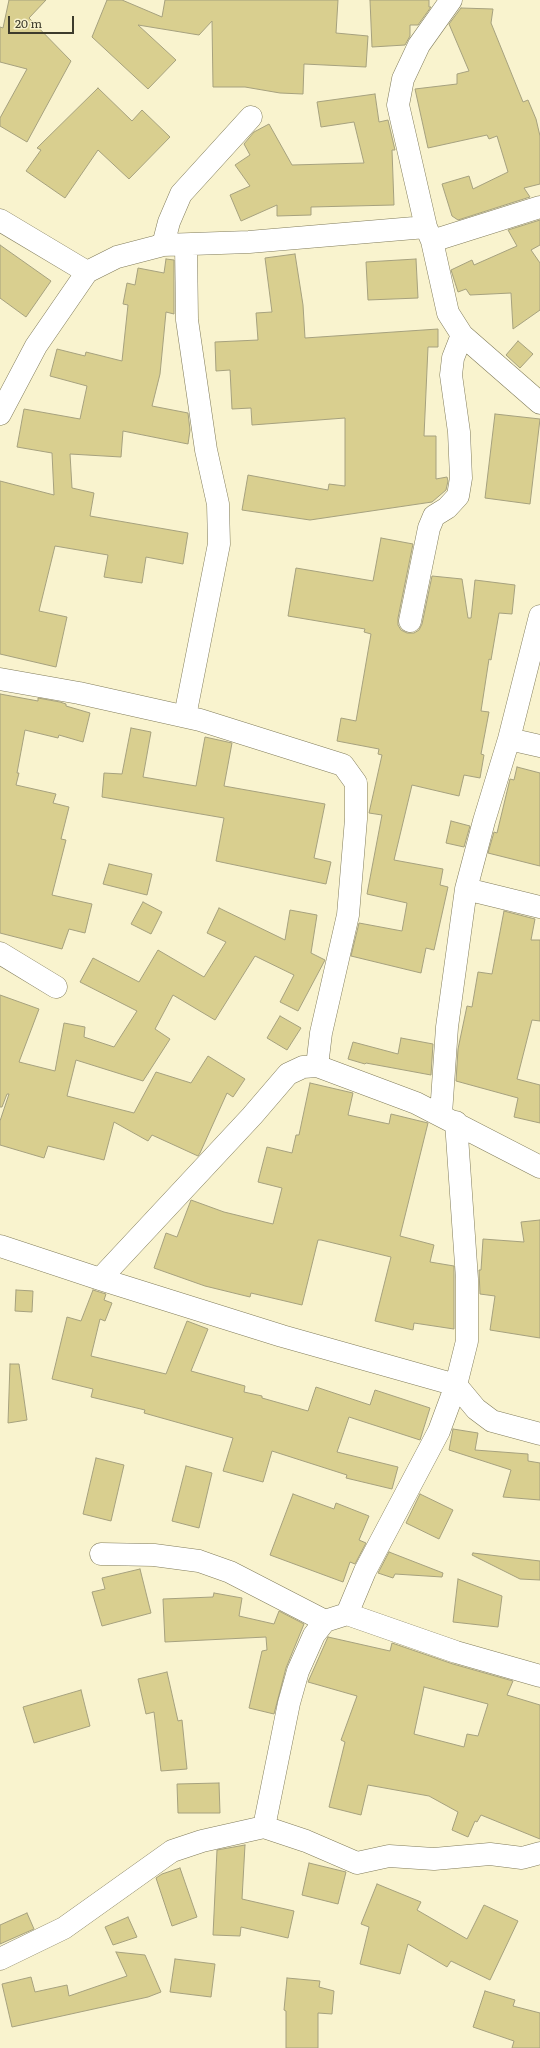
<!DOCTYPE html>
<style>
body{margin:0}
#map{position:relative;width:540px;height:2048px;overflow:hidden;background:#f9f3ce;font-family:Literata,serif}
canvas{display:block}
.scale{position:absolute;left:8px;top:16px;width:66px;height:18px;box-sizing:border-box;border:2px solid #3d3b2c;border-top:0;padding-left:5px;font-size:12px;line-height:14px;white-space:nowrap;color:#3d3b2c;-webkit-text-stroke:3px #f9f3ce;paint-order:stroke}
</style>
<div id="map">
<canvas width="540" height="2048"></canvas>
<div class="scale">20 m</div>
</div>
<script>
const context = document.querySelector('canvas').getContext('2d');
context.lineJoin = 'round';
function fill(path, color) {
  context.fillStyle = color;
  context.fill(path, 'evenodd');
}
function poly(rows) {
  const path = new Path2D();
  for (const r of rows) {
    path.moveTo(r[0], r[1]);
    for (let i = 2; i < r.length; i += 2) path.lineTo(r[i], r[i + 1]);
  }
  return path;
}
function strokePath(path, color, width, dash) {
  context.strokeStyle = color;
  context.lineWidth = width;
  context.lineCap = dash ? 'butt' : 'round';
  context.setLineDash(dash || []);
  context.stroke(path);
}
const building = poly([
 [9,0,46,0,29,18,71,61,27,142,0,126,0,118,27,69,0,62,0,27,3,28,9,0],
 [107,0,122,0,162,17,165,0,338,0,336,33,368,36,366,67,304,64,303,94,280,93,245,87,213,87,212,21,199,35,138,25,176,60,148,89,92,37,107,0],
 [370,0,429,0,429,7,431,7,418,25,410,25,410,36,405,45,372,47,370,0],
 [461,8,493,9,491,23,523,102,528,100,536,119,540,136,540,184,524,188,530,197,458,220,452,216,442,184,469,176,473,189,508,172,497,136,489,139,487,135,428,148,415,89,457,84,457,74,469,71,449,24,461,8],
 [98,88,132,121,142,110,170,137,129,179,98,150,65,198,26,171,41,150,37,148,98,88],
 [375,94,379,122,388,120,395,150,392,150,394,205,311,207,311,215,277,216,277,205,241,221,230,195,250,186,235,165,250,155,244,144,254,132,269,124,292,165,364,163,354,122,321,127,317,102,375,94],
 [540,220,540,245,531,250,540,263,540,310,513,329,511,293,470,295,466,289,458,292,451,270,472,260,474,265,517,246,508,230,540,220],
 [0,245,51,281,26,317,0,298,0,245],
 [295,254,303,305,305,338,438,329,438,347,428,347,424,436,436,436,436,479,447,477,448,481,446,490,432,502,310,520,242,510,248,475,328,490,329,484,345,486,345,418,252,425,251,408,232,409,230,370,216,371,215,342,258,340,256,313,272,312,265,258,295,254],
 [166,259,174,260,174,314,166,312,160,374,152,406,188,413,190,430,188,444,123,431,121,457,70,454,72,488,94,493,90,516,188,533,183,564,146,557,142,583,104,577,108,555,55,546,39,611,67,617,56,667,0,654,0,481,54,495,52,453,17,447,24,409,80,419,87,386,50,376,57,349,85,356,86,352,122,361,128,305,123,304,127,283,135,285,138,268,164,273,166,259],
 [416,259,418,298,368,300,366,262,416,259],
 [518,341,533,354,520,368,506,355,518,341],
 [495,414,540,419,530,504,485,498,495,414],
 [381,538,413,544,398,618,398,625,401,630,407,633,414,633,419,630,422,624,432,576,462,579,468,618,471,618,475,580,515,585,512,614,499,613,491,660,489,659,481,711,489,712,481,754,484,755,480,778,464,775,459,796,412,785,394,860,443,869,440,885,448,887,434,950,426,948,421,973,351,956,359,923,402,931,407,903,367,894,382,815,369,813,382,755,378,754,379,749,337,741,341,718,356,721,371,634,364,632,365,629,288,616,296,568,373,581,381,538],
 [0,694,38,701,38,698,60,702,66,704,66,706,90,713,83,742,59,735,58,738,25,730,17,773,19,773,16,785,56,794,53,803,69,807,61,839,66,840,52,895,92,904,85,933,69,929,62,949,0,933,0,694],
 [131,728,151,732,143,777,196,786,205,737,232,743,224,786,325,804,314,858,331,862,326,884,216,861,224,818,102,797,104,773,122,774,131,728],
 [517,767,540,773,540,866,488,853,494,832,497,833,510,779,514,780,517,767],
 [451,821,470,826,464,847,446,843,451,821],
 [109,864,152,874,147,895,103,884,109,864],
 [143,902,162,912,151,934,131,924,143,902],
 [219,908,285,940,290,910,317,915,311,953,325,960,298,1011,280,1002,294,975,255,956,215,1020,173,995,155,1029,170,1039,143,1081,76,1060,67,1096,134,1113,156,1072,191,1083,208,1056,245,1079,233,1097,227,1093,200,1153,198,1156,152,1135,148,1141,114,1122,104,1160,48,1146,44,1158,0,1145,0,1121,9,1094,7,1094,2,1107,0,1107,0,995,39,1009,19,1062,55,1071,64,1023,85,1027,84,1037,114,1047,137,1011,80,982,93,958,139,982,158,950,204,977,226,942,207,933,219,908],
 [504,911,535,919,531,940,540,940,540,1021,532,1020,517,1079,540,1085,540,1123,514,1117,518,1098,456,1081,458,1049,467,1006,472,1007,478,972,492,974,504,911],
 [280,1016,301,1028,287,1050,267,1038,280,1016],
 [401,1038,433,1044,431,1075,366,1063,365,1064,348,1059,353,1042,398,1054,401,1038],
 [310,1083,353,1093,348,1115,389,1124,391,1114,428,1123,400,1236,434,1245,430,1262,454,1266,454,1329,414,1323,413,1330,375,1321,391,1257,321,1240,318,1240,302,1305,251,1293,250,1297,205,1286,154,1268,166,1233,177,1237,191,1200,224,1212,273,1224,282,1188,258,1182,267,1147,292,1153,296,1135,299,1135,310,1083],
 [540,1220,540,1338,490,1330,495,1296,480,1294,479,1270,481,1270,483,1239,524,1242,521,1222,540,1220],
 [16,1290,33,1291,32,1312,15,1311,16,1290],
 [93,1290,106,1294,104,1300,112,1303,105,1321,100,1319,91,1356,166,1374,187,1321,208,1329,191,1371,245,1386,244,1392,262,1396,262,1398,308,1411,316,1387,370,1405,375,1390,430,1408,420,1440,349,1417,337,1452,398,1467,392,1489,346,1478,347,1475,272,1451,263,1482,223,1471,233,1438,144,1413,145,1410,91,1397,93,1389,52,1379,67,1317,81,1321,93,1290],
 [10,1364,19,1364,27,1420,8,1423,10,1364],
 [453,1429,478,1433,475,1450,528,1454,528,1461,540,1463,540,1500,503,1497,511,1470,449,1450,453,1429],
 [96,1458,124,1465,111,1521,83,1514,96,1458],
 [186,1466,212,1473,199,1528,172,1521,186,1466],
 [293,1494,334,1509,336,1503,369,1516,359,1540,366,1543,355,1564,350,1562,343,1582,270,1555,293,1494],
 [420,1494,453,1510,439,1539,406,1523,420,1494],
 [389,1552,443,1573,442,1577,395,1574,393,1578,378,1573,389,1552],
 [473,1553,540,1561,540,1580,520,1579,472,1555,473,1553],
 [140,1569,151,1613,102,1626,92,1592,105,1589,102,1578,140,1569],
 [458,1579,502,1596,498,1627,453,1622,458,1579],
 [214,1593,242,1598,239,1616,274,1624,279,1611,304,1624,286,1668,274,1714,249,1708,262,1651,267,1650,266,1637,165,1642,163,1599,213,1597,214,1593],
 [328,1637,390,1651,392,1643,453,1664,513,1681,507,1695,540,1705,540,1839,481,1815,477,1822,475,1821,468,1837,452,1830,458,1812,429,1796,368,1785,361,1815,329,1807,345,1742,341,1740,357,1696,308,1682,328,1637],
 [424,1687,488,1704,478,1736,467,1734,464,1747,414,1734,424,1687],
 [167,1672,178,1721,182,1720,187,1769,161,1771,154,1712,146,1714,138,1679,167,1672],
 [81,1690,90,1726,34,1743,23,1707,81,1690],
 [219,1783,220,1813,178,1813,177,1784,219,1783],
 [245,1845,242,1899,294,1911,288,1938,241,1927,240,1936,213,1935,217,1850,245,1845],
 [309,1863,346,1872,338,1904,302,1895,309,1863],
 [180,1868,197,1917,172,1926,156,1878,162,1874,180,1868],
 [377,1884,421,1902,417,1910,467,1939,484,1905,518,1921,490,1980,451,1961,447,1967,408,1944,400,1974,360,1964,369,1927,361,1924,377,1884],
 [27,1913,34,1929,0,1944,0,1925,27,1913],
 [128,1917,137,1937,113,1945,105,1927,128,1917],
 [116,1952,145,1955,161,1992,148,1997,12,2027,2,1984,31,1977,35,1992,67,1985,69,1996,127,1976,116,1952],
 [175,1959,215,1964,211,1997,170,1992,175,1959],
 [287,1978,320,1981,319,1987,334,1991,332,2014,318,2013,318,2048,286,2048,286,2011,284,2010,287,1978],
 [485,1991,515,2000,513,2006,540,2013,540,2048,512,2048,514,2041,473,2027,485,1991]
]);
const minor = poly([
 [451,0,419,45,403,79,398,105,426,227,432,241,448,313,462,335,540,403],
 [0,220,87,272],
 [432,241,540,207],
 [163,245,169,222,181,194,251,117],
 [0,414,36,346,87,272,117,257,163,245,249,242,426,227],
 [410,621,429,528,434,516,447,508,458,496,461,478,459,432,451,375,453,358,462,335],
 [0,679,79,693,200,720,343,765,356,783,356,819,348,915,321,1033,317,1066],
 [185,716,219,544,218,504,206,450,187,320,186,245],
 [509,739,540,746],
 [466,889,540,907],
 [0,953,56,987],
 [441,1114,447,1027,466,889,484,821,509,739,540,616],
 [0,1246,100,1279,282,1336,456,1385,476,1409,492,1421,540,1434],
 [100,1279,252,1116,288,1074,303,1067,317,1066,416,1103,540,1167],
 [101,1554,154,1555,199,1561,230,1572,325,1621],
 [347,1614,365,1571,439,1431,456,1385,467,1341,467,1279,456,1122],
 [264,1827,289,1703,298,1671,314,1635,325,1621,347,1614,456,1652,540,1676],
 [0,1959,64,1928,172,1851,202,1841,264,1827,306,1841,357,1863,389,1856,434,1859,490,1854,522,1858,540,1853]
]);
fill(building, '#d9cf8f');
strokePath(building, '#a6a17e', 1);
strokePath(minor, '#817c5b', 23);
strokePath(minor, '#fff', 22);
</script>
